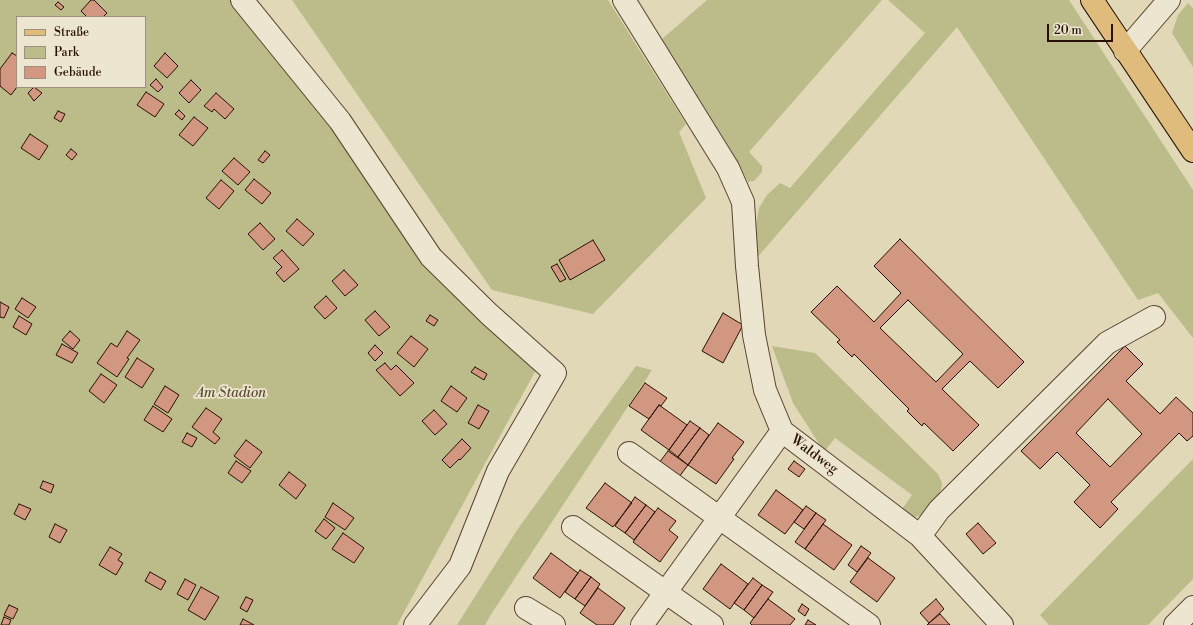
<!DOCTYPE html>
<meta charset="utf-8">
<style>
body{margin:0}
#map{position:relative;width:1193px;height:625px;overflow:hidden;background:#e1d8b7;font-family:"Libre Bodoni",serif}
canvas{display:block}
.legend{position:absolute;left:16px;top:16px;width:130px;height:72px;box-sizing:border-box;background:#ece6d0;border:1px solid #9e907e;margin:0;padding:5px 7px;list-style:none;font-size:12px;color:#2a1003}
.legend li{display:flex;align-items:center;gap:8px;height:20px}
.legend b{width:20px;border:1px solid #9e907e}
.scale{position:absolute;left:1047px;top:24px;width:66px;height:18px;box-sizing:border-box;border:2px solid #2a1003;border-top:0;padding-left:5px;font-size:12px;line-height:14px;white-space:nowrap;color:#2a1003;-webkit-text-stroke:3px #ece6d0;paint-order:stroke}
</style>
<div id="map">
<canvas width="1193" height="625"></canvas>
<ul class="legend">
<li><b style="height:5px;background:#e0bc7c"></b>Straße</li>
<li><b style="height:11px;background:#bbbc89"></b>Park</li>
<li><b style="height:11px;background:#d29780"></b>Gebäude</li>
</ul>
<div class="scale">20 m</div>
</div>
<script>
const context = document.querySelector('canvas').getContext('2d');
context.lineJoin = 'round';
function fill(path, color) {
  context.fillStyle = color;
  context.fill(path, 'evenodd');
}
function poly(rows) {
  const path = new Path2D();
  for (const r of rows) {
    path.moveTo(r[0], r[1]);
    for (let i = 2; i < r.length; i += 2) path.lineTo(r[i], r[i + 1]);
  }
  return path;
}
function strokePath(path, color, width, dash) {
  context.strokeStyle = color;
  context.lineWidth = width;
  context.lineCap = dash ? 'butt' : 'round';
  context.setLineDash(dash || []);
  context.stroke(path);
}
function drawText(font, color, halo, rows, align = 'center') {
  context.font = font + ' "Libre Bodoni",serif';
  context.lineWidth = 3.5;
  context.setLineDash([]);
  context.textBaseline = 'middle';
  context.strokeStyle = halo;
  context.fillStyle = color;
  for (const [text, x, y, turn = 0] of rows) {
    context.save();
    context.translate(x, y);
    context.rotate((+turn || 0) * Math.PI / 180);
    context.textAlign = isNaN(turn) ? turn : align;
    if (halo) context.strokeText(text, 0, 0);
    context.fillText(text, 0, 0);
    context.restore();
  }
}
const green = poly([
 [0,0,230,0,335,128,421,264,536,370,397,625,0,625],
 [17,17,145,17,145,87,17,87],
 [292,0,608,0,686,124,679,132,706,198,593,314,492,290],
 [707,0,882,0,749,152,762,166,762,172,754,181,748,182,731,150,662,39],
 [888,0,1069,0,1193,190,1193,338,1158,293,1138,300,957,27,755,260,755,229,759,208,767,195,780,183,790,188,925,33],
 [1188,3,1193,8,1193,67,1172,33,1178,15],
 [772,346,815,353,938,474,942,483,941,490,937,498,922,515,915,517,910,515,902,509,912,495,835,438,825,451,823,450,793,403],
 [636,366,652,370,490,616,485,625,457,625,517,530],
 [1193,459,1193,579,1148,625,1049,625,1040,615]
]);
const building = poly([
 [91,0,94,0,107,13,103,17,87,17,81,11,91,0],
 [58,2,64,7,61,10,55,5,58,2],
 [12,53,17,56,17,87,11,95,0,86,0,69,12,53],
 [165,53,178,66,167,78,154,66,165,53],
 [156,79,163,87,158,92,150,85,156,79],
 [191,80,201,90,189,103,179,93,191,80],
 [34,87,42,93,34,101,28,93,34,87],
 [146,92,164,104,155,117,137,105,146,92],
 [216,93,234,109,225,119,214,109,212,112,204,106,216,93],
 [179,110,185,116,182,120,175,114,179,110],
 [58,111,65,114,61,122,54,118,58,111],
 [194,117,208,128,193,146,179,135,194,117],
 [30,134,48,146,39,160,21,148,30,134],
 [71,149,77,154,72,160,66,155,71,149],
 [265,151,270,155,263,163,258,160,265,151],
 [234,158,250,172,238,185,222,171,234,158],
 [254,179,271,193,262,204,245,190,254,179],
 [221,180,234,191,219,209,206,198,221,180],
 [297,219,314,234,303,246,286,231,297,219],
 [260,223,275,239,263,250,248,234,260,223],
 [900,239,1024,362,998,388,970,361,942,389,979,425,953,451,924,423,922,426,907,411,909,409,854,354,852,357,837,342,840,340,811,312,837,286,874,322,901,293,874,266,900,239],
 [908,300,963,354,936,382,880,328,908,300],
 [593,240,605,260,570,280,559,260,593,240],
 [282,250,299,269,284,282,276,273,282,267,273,258,282,250],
 [557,264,566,279,560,282,551,267,557,264],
 [344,270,358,285,345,296,332,281,344,270],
 [326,296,337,308,325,319,314,307,326,296],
 [22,298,36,307,28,318,15,309,22,298],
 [0,302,9,307,4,318,0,317,0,302],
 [375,311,390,327,379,336,365,320,375,311],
 [723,313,743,325,723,363,702,351,723,313],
 [430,315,438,320,434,326,426,321,430,315],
 [19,316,32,324,26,335,13,327,19,316],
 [70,331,80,340,73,349,62,340,70,331],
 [127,331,140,340,127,358,129,359,117,377,97,363,111,343,117,347,127,331],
 [411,336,428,349,414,367,397,353,411,336],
 [62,344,78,353,72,363,56,355,62,344],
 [375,345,383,353,375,361,368,353,375,345],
 [1125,346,1143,364,1126,381,1160,414,1176,397,1193,413,1193,436,1187,441,1179,433,1111,502,1118,509,1100,528,1074,502,1090,485,1057,452,1040,469,1021,451,1125,346],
 [1108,399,1142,434,1110,467,1076,433,1108,399],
 [137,358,154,369,142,388,125,377,137,358],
 [385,363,391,370,396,365,414,383,400,396,376,370,385,363],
 [475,367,487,374,484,380,471,372,475,367],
 [101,374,117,385,104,403,89,391,101,374],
 [645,383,667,398,661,406,659,405,649,419,629,406,645,383],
 [165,386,179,395,168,413,154,404,165,386],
 [451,386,467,398,457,412,441,401,451,386],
 [478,405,489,411,479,429,468,423,478,405],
 [659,405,687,425,669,450,641,430,659,405],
 [153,406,172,419,163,432,144,420,153,406],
 [206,408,222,419,213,432,220,438,215,444,192,427,206,408],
 [434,410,447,424,435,435,422,421,434,410],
 [690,421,700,428,678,457,669,450,690,421],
 [718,423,744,442,732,458,734,459,716,484,688,465,718,423],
 [700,428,709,435,688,465,678,457,700,428],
 [187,433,197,438,192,447,182,442,187,433],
 [462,439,471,448,460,460,459,459,450,468,442,460,462,439],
 [246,440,262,452,250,468,234,456,246,440],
 [668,451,688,465,679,477,659,463,668,451],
 [236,461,251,471,242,483,228,473,236,461],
 [794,461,805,469,799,477,788,469,794,461],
 [289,472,306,485,296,499,279,485,289,472],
 [43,481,54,485,51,493,40,488,43,481],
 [605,483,632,503,613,527,586,508,605,483],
 [776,490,803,510,785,534,758,515,776,490],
 [635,497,646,505,625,533,615,526,635,497],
 [333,503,354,518,345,530,325,517,333,503],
 [19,504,31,509,25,520,14,514,19,504],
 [646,505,655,512,634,540,625,533,646,505],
 [806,506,816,513,804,529,794,522,806,506],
 [658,508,676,521,669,530,678,537,660,562,633,542,658,508],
 [816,513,826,520,805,549,795,542,816,513],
 [324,519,335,528,326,539,315,531,324,519],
 [978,523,996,543,983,554,966,534,978,523],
 [55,524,67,530,60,543,49,537,55,524],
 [823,524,852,545,834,570,805,549,823,524],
 [343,533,364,548,354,563,332,549,343,533],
 [861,546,871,553,857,572,848,565,861,546],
 [110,547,122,554,118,560,123,563,116,575,99,565,110,547],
 [551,553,578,573,560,598,533,578,551,553],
 [868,558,895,578,877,602,850,582,868,558],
 [721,564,748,584,730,609,703,589,721,564],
 [580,570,591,577,575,599,565,592,580,570],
 [150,572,166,581,161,590,145,581,150,572],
 [591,577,600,584,585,606,575,599,591,577],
 [753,578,762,585,744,610,734,603,753,578],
 [185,579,196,585,188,600,177,594,185,579],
 [762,585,773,592,754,618,744,610,762,585],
 [201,587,219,597,205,620,188,610,201,587],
 [598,588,625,608,613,625,597,625,580,613,598,588],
 [246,597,253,600,247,612,240,608,246,597],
 [768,599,795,619,790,625,752,625,750,623,768,599],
 [936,599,944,609,929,623,920,613,936,599],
 [802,604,809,609,805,616,798,611,802,604],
 [9,605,18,609,13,619,4,615,9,605],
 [940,614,950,625,927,625,929,623,940,614],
 [4,617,11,620,9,625,1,625,4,617],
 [243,619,254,625,240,625,243,619],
 [808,620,816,625,805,625,808,620]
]);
const minor = poly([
 [242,0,340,121,431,257,489,314,555,373,498,471,460,566,415,625],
 [624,0,728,168,743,202,747,266,754,335,765,390,782,431],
 [1125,51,1169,0],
 [782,431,920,536,1002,625],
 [629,453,869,625],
 [573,527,712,625],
 [920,536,939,510,1107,343,1154,317],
 [526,608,554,625],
 [642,625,782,431],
 [1175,625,1193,607]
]);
const major = poly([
 [1092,0,1193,151]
]);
const parkNames = [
 ["Am Stadion",231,394]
];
const streetNames = [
 ["Waldweg",814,455,37]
];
fill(green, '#bbbc89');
fill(building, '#d29780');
strokePath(building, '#2a1003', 1);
strokePath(minor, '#584230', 24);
strokePath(major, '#2a1003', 24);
strokePath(minor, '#ece6d0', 22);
strokePath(major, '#e0bc7c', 22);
drawText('italic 14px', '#5d4c32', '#ece6d0', parkNames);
drawText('14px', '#2a1003', '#ece6d0', streetNames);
</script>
